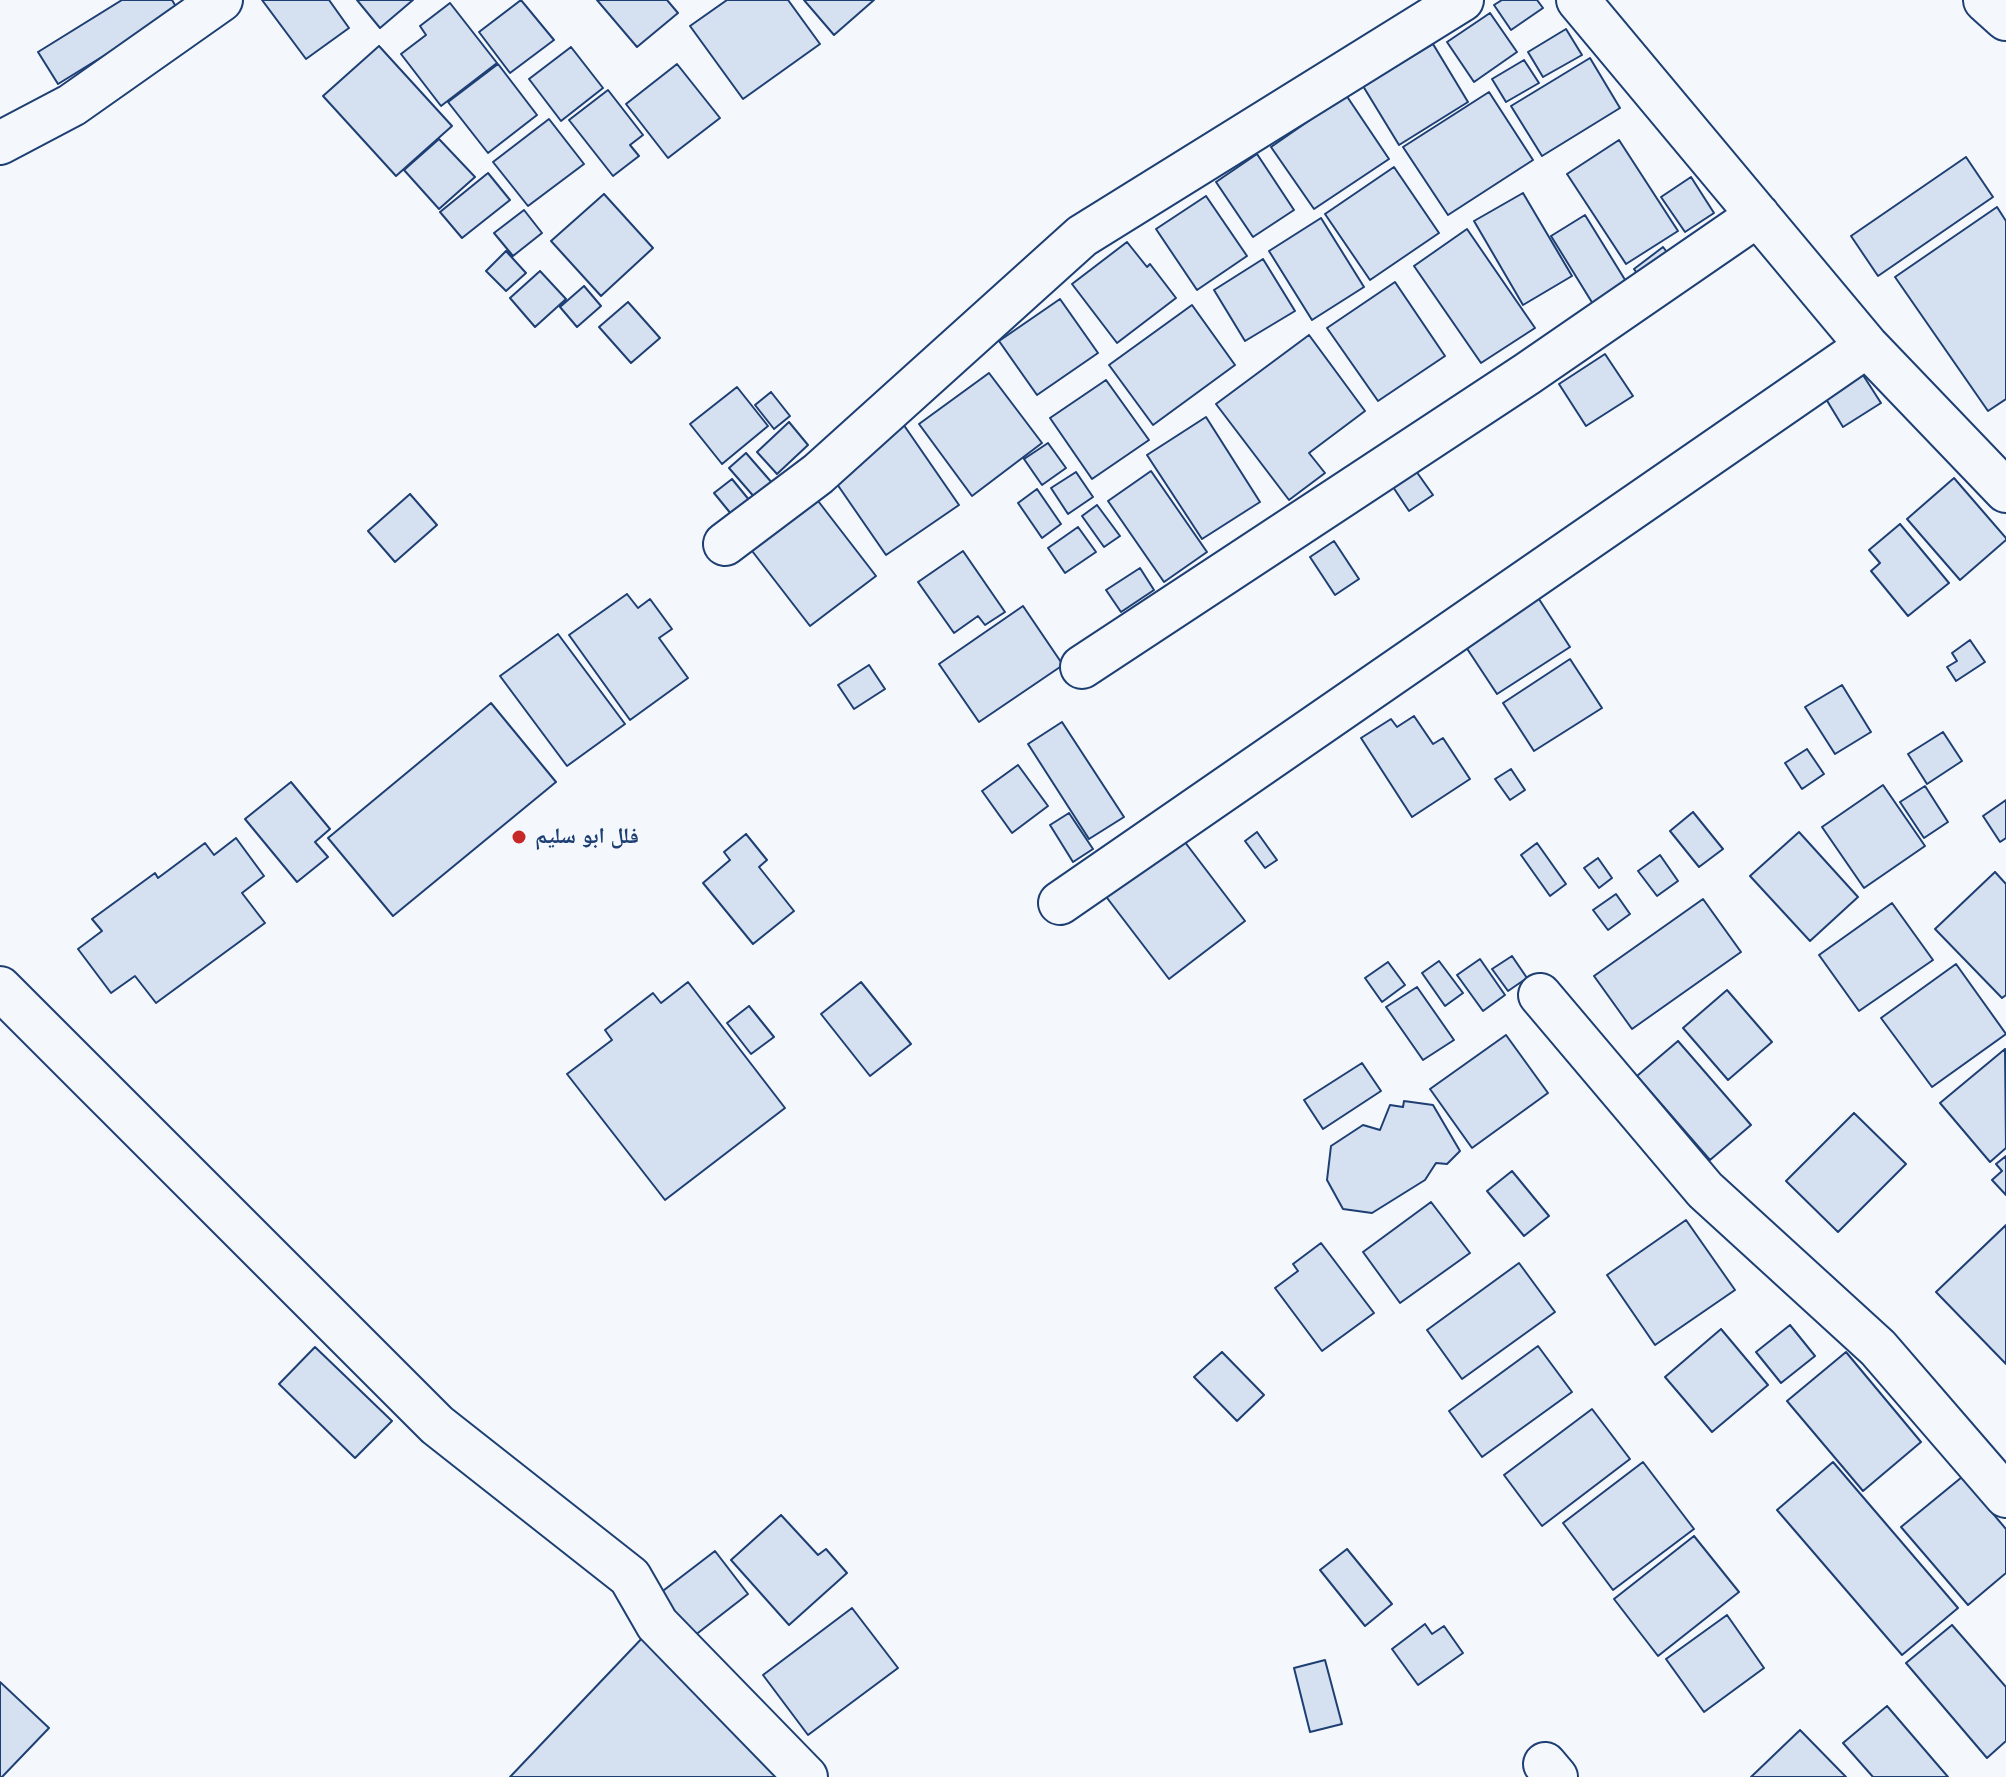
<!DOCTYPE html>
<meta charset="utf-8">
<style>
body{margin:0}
canvas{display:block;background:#f4f7fb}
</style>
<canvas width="2006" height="1777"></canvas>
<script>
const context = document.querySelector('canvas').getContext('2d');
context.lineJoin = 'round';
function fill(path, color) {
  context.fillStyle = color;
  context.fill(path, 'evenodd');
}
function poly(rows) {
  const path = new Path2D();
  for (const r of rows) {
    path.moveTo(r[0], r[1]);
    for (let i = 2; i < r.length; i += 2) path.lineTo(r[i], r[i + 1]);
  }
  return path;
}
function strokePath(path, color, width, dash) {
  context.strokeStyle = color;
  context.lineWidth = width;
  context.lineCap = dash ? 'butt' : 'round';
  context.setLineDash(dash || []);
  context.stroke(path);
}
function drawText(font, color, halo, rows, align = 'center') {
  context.font = font + ' Lora,"Noto Naskh Arabic",serif';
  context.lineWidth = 6;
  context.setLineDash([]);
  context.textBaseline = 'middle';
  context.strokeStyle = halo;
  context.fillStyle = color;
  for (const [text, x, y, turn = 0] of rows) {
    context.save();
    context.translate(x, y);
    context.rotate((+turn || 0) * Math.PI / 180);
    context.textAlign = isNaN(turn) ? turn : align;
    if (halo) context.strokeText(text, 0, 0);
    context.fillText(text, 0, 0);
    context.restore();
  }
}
const building = poly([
 [122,0,172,0,178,10,58,84,38,52,122,0],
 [262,0,329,0,349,28,306,59,262,0],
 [357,0,413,0,380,28,357,0],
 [521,0,554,40,510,73,479,32,521,0],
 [597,0,667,0,678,13,637,47,597,0],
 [727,0,788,0,820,44,743,99,690,26,727,0],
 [804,0,874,0,834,35,804,0],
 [1502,0,1537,0,1543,8,1511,30,1494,5,1502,0],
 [450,3,497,63,441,106,401,54,426,35,420,26,450,3],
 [1490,13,1517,52,1474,82,1447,42,1490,13],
 [1566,29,1582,55,1543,77,1528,52,1566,29],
 [1433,44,1468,102,1399,145,1363,86,1433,44],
 [379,46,452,126,396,176,323,96,379,46],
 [571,47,603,88,561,121,529,79,571,47],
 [1590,58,1620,108,1542,156,1511,106,1590,58],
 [1524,60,1539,83,1506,102,1492,79,1524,60],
 [498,64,537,115,488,153,448,102,498,64],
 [677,64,720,118,668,158,626,104,677,64],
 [608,90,643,135,630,145,639,156,613,176,569,120,608,90],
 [1489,92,1533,160,1448,215,1403,147,1489,92],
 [1346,95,1389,159,1314,209,1271,147,1346,95],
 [549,119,584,164,528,206,493,162,549,119],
 [439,139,475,177,439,209,404,170,439,139],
 [1619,140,1678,231,1626,264,1567,174,1619,140],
 [1257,154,1294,210,1253,237,1216,182,1257,154],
 [1966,157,1993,197,1878,276,1851,236,1966,157],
 [1394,167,1439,233,1370,280,1325,214,1394,167],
 [488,173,510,200,462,238,440,212,488,173],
 [1691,177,1714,213,1685,232,1661,197,1691,177],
 [1523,193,1572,276,1523,305,1474,221,1523,193],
 [604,194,653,248,601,296,551,241,604,194],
 [1206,196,1247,256,1197,290,1156,229,1206,196],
 [1997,207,2006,221,2006,399,1988,411,1895,277,1997,207],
 [524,210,542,233,513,256,494,233,524,210],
 [1585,215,1627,283,1593,304,1551,236,1585,215],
 [1321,218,1364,287,1312,320,1269,251,1321,218],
 [1467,229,1535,328,1481,363,1414,266,1467,229],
 [1127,242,1147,267,1150,264,1176,298,1117,343,1072,284,1127,242],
 [1663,247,1676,264,1646,286,1634,269,1663,247],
 [506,251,526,273,506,291,486,271,506,251],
 [1263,259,1295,311,1245,341,1214,290,1263,259],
 [540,271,566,299,535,327,510,298,540,271],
 [1395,282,1445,356,1378,401,1327,328,1395,282],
 [584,286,601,306,577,327,560,307,584,286],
 [1060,299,1098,353,1037,395,999,341,1060,299],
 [628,302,660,338,631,363,599,327,628,302],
 [1192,305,1235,365,1153,425,1109,365,1192,305],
 [1309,335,1365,411,1309,453,1325,473,1289,500,1216,404,1309,335],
 [1605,354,1633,396,1586,426,1559,384,1605,354],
 [989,373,1042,443,972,496,919,424,989,373],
 [1863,375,1881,403,1843,427,1826,399,1863,375],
 [1106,380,1149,440,1092,479,1050,418,1106,380],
 [737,387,768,426,722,464,690,424,737,387],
 [771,392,790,416,774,429,755,405,771,392],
 [1206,417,1260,502,1202,539,1147,455,1206,417],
 [901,421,959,505,886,555,828,471,901,421],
 [789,422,808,445,777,474,757,452,789,422],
 [1048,443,1066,468,1042,485,1024,459,1048,443],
 [746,453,773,484,756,499,729,468,746,453],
 [1151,471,1207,552,1164,582,1108,501,1151,471],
 [1416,471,1433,495,1409,511,1393,487,1416,471],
 [1076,472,1093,497,1068,514,1051,488,1076,472],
 [1954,478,2006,538,2006,540,1960,580,1907,519,1954,478],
 [732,479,754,506,736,520,714,493,732,479],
 [1037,489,1061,524,1042,538,1018,503,1037,489],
 [410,494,437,525,395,562,368,531,410,494],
 [815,497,876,576,810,626,749,547,815,497],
 [1097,505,1120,536,1104,547,1082,516,1097,505],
 [1900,524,1949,583,1908,616,1871,571,1880,563,1869,550,1900,524],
 [1078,527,1096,552,1065,573,1048,548,1078,527],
 [1334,541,1359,579,1335,595,1310,557,1334,541],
 [963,551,1005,612,985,625,978,616,954,633,918,582,963,551],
 [1140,568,1154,590,1121,612,1106,590,1140,568],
 [627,594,638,608,650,599,672,629,659,638,688,678,630,720,569,635,627,594],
 [1537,596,1570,647,1497,694,1464,644,1537,596],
 [1023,606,1063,665,979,722,939,664,1023,606],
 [558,634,625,724,567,766,500,676,558,634],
 [1970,640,1985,662,1956,681,1947,667,1957,661,1952,653,1970,640],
 [1570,659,1602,708,1534,751,1503,703,1570,659],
 [869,665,885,689,854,709,838,685,869,665],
 [1842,685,1871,732,1835,754,1805,707,1842,685],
 [491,703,556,782,393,916,328,838,491,703],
 [1414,716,1433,744,1443,738,1470,779,1412,817,1361,738,1391,719,1397,727,1414,716],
 [1062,722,1124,817,1089,839,1028,744,1062,722],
 [1943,732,1962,761,1927,784,1908,754,1943,732],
 [1807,749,1824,774,1802,789,1785,763,1807,749],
 [1018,765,1048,806,1012,833,982,791,1018,765],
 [1511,769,1525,790,1510,800,1495,779,1511,769],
 [291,782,330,829,315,842,328,857,297,882,245,819,291,782],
 [1883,785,1925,846,1864,888,1822,827,1883,785],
 [1925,786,1948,822,1924,838,1900,802,1925,786],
 [2006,800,2006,838,2000,842,1983,816,2006,800],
 [1693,812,1723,849,1699,867,1670,831,1693,812],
 [1069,813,1093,849,1073,862,1050,825,1069,813],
 [1257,832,1277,860,1265,868,1245,841,1257,832],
 [1799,832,1858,897,1810,941,1750,876,1799,832],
 [1178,833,1245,921,1169,979,1101,890,1178,833],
 [746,834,767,860,759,867,794,911,753,944,703,883,730,860,724,852,746,834],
 [236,838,264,876,242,893,265,923,156,1003,135,976,111,993,78,949,102,931,92,919,155,873,158,878,205,843,214,855,236,838],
 [1537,843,1566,884,1550,896,1521,855,1537,843],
 [1660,855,1678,881,1657,896,1638,871,1660,855],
 [1598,858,1612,878,1599,888,1584,868,1598,858],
 [1995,872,2006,884,2006,995,2002,998,1935,929,1995,872],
 [1616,894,1630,914,1608,930,1593,910,1616,894],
 [1703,899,1741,952,1632,1029,1594,976,1703,899],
 [1892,903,1933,960,1859,1011,1819,955,1892,903],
 [1512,956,1527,978,1508,991,1492,969,1512,956],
 [1480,959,1505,995,1483,1011,1457,975,1480,959],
 [1439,961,1463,993,1445,1006,1422,973,1439,961],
 [1388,962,1405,985,1382,1002,1365,978,1388,962],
 [1956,964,2006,1034,1932,1087,1881,1018,1956,964],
 [688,982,785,1108,665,1200,567,1074,612,1040,605,1030,653,993,661,1003,688,982],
 [861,982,911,1044,870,1076,821,1014,861,982],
 [1417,987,1454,1040,1423,1060,1386,1007,1417,987],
 [1727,990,1772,1042,1728,1080,1683,1028,1727,990],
 [749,1006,774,1037,751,1054,727,1023,749,1006],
 [1506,1035,1548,1093,1472,1148,1430,1089,1506,1035],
 [1678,1041,1751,1125,1710,1160,1637,1076,1678,1041],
 [2005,1049,2006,1148,1990,1162,1940,1103,2005,1049],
 [1362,1063,1381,1091,1323,1129,1304,1100,1362,1063],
 [1404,1101,1433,1105,1460,1151,1447,1164,1436,1163,1425,1180,1372,1213,1343,1209,1327,1180,1331,1146,1363,1125,1380,1130,1390,1105,1403,1107,1404,1101],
 [1854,1113,1906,1164,1838,1232,1786,1181,1854,1113],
 [2006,1156,2006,1195,1992,1180,2002,1171,1996,1164,2006,1156],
 [1512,1171,1549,1216,1524,1236,1487,1191,1512,1171],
 [1431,1202,1470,1253,1400,1303,1363,1252,1431,1202],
 [1686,1220,1735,1290,1655,1345,1607,1275,1686,1220],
 [2006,1225,2006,1364,1936,1292,2006,1225],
 [1321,1243,1374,1313,1322,1351,1275,1288,1298,1271,1293,1264,1321,1243],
 [1519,1263,1555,1312,1462,1379,1427,1330,1519,1263],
 [1790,1325,1815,1356,1781,1383,1756,1352,1790,1325],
 [1721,1329,1768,1385,1712,1432,1665,1377,1721,1329],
 [1538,1346,1572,1392,1482,1457,1449,1411,1538,1346],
 [315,1347,392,1421,355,1458,279,1384,315,1347],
 [1222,1352,1264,1395,1237,1421,1194,1377,1222,1352],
 [1846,1352,1921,1442,1863,1491,1787,1401,1846,1352],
 [1592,1409,1630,1459,1542,1526,1504,1475,1592,1409],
 [1643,1462,1694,1529,1613,1590,1563,1523,1643,1462],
 [1833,1462,1958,1608,1902,1655,1777,1510,1833,1462],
 [1962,1477,2006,1529,2006,1573,1968,1605,1901,1527,1962,1477],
 [781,1515,818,1555,826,1549,847,1573,789,1625,731,1560,781,1515],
 [1694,1536,1739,1592,1658,1656,1614,1599,1694,1536],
 [1347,1549,1392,1604,1365,1626,1320,1570,1347,1549],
 [715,1551,748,1594,685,1643,651,1600,715,1551],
 [852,1608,898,1668,808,1735,763,1675,852,1608],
 [1727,1615,1764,1668,1704,1712,1666,1659,1727,1615],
 [1425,1624,1432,1634,1444,1626,1463,1653,1418,1685,1392,1649,1425,1624],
 [1952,1625,2006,1687,2006,1741,1987,1758,1906,1663,1952,1625],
 [646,1634,790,1777,510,1777,646,1634],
 [1325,1660,1342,1724,1310,1732,1294,1668,1325,1660],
 [0,1682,49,1728,2,1777,0,1777,0,1682],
 [1887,1706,1948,1777,1873,1777,1843,1743,1887,1706],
 [1800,1730,1846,1777,1751,1777,1800,1730]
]);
const minor = poly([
 [1578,0,1867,346,2006,491],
 [0,143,72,105,221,0],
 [725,544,818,474,1082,236,1462,0],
 [1082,667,1527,374,1758,215],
 [1060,903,1867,346],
 [0,988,437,1425,630,1577,657,1624,806,1777],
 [1540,995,1705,1190,1878,1348,2006,1496],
 [1545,1764,1556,1777]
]);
const tertiary = poly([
 [1986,0,2006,18]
]);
const markers = [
 [519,837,8,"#c62828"]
];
const poiNames = [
 ["فلل ابو سليم",535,837]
];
fill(building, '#d5e0f0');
strokePath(building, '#1d3f73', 2);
strokePath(minor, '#1d3f73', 46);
strokePath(tertiary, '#1d3f73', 48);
strokePath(minor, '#f4f7fb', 42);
strokePath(tertiary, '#f4f7fb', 44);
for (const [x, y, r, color] of markers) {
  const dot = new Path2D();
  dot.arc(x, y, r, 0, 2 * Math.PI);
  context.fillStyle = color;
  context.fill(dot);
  strokePath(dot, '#f4f7fb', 3);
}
drawText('bold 22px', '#1d3f73', '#f4f7fb', poiNames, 'left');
</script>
